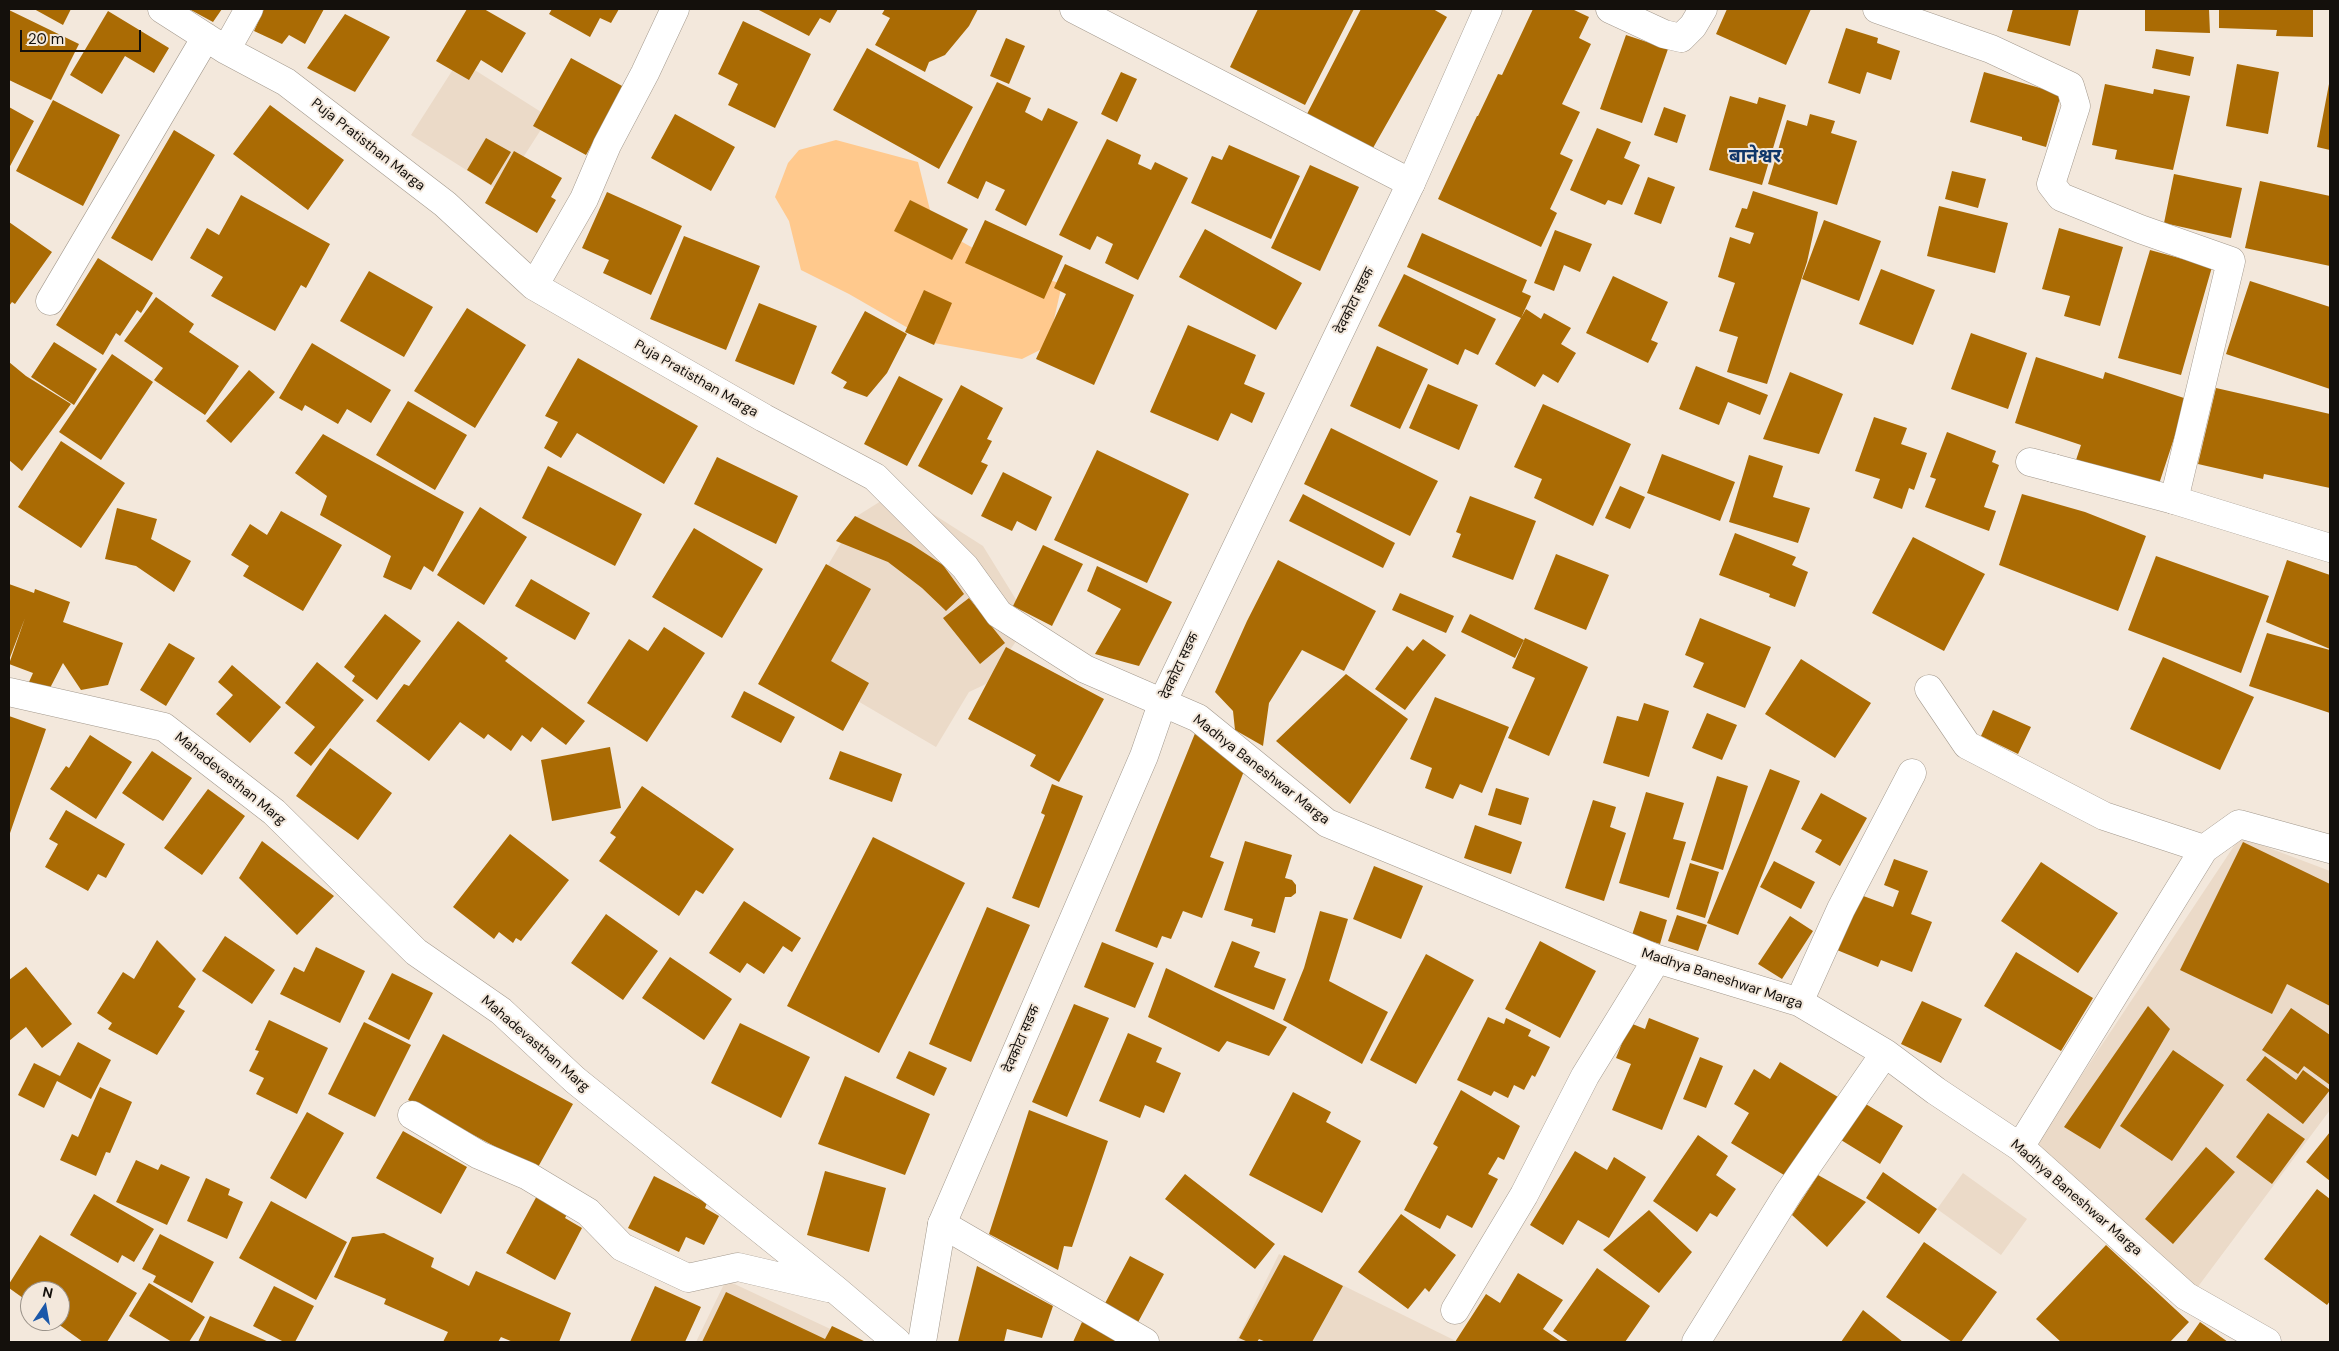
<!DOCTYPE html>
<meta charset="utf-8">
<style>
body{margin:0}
#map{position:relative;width:2339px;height:1351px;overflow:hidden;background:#f3e8dc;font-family:"DM Sans",sans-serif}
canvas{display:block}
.frame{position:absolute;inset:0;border:10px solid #14100c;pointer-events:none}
.north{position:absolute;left:20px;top:1281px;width:50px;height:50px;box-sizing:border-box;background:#f3e8dc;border:1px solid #9a9289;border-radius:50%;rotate:12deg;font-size:14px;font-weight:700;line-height:20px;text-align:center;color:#14100c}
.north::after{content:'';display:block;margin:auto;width:18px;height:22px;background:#1b58a9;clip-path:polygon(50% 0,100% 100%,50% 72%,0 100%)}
.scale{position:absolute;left:20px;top:30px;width:121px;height:22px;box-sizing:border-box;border:2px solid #14100c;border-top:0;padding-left:6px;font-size:15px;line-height:18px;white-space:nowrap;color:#14100c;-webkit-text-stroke:4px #f3e8dc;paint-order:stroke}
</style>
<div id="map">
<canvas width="2339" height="1351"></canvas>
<div class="frame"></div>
<div class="north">N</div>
<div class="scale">20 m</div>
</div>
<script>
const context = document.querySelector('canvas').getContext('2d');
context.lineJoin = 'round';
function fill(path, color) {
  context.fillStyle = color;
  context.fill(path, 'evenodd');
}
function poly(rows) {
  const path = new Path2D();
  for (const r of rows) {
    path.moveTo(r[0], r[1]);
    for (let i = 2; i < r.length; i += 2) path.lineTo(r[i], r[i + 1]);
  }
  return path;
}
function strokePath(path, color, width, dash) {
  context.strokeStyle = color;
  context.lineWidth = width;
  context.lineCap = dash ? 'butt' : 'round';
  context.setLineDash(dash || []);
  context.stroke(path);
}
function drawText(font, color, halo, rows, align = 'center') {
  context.font = font + ' "DM Sans","Noto Sans Devanagari",sans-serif';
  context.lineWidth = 4;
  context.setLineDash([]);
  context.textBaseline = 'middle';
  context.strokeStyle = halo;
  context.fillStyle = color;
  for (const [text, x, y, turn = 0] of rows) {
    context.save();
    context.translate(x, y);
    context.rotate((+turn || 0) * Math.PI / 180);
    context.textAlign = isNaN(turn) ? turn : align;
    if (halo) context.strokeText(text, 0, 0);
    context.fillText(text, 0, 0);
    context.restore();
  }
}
const built = poly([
 [459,60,549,117,501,192,411,135],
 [897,491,983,546,1028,619,1017,640,986,684,969,692,936,747,776,653,857,516],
 [2240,837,2330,871,2330,1110,2194,1292,2034,1147],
 [1963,1173,2027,1219,2001,1255,1937,1209],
 [1279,1254,1458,1342,1236,1342],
 [726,1280,858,1342,696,1342]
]);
const green = poly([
 [836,140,918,162,934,226,1003,265,1062,284,1048,346,1022,359,934,343,849,294,801,270,789,221,775,197,788,163,799,150]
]);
const building = poly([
 [34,9,71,9,63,25],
 [189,9,222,9,213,22],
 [264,9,324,9,305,44,289,35,282,44,254,31],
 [467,9,484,9,526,33,502,73,481,60,469,80,436,61],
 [552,9,619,9,611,23,600,18,590,37,549,14],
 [757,9,838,9,830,23,820,18,809,36],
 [885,9,978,9,969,26,945,55,929,62,925,72,875,45,890,18,882,14],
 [1258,9,1354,9,1305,105,1230,67],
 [1361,9,1433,9,1447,17,1373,148,1307,114],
 [1533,9,1572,9,1589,17,1579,38,1591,44,1562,104,1580,112,1560,154,1573,160,1550,209,1557,213,1541,247,1438,199,1477,116,1478,116,1498,74,1502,75],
 [1727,9,1811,9,1786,65,1716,34],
 [2013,9,2079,9,2070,46,2007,31],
 [2145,9,2209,9,2210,33,2145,31],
 [2219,9,2313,9,2313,37,2276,36,2277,30,2219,28],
 [9,10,79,44,51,100,9,80],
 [108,11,169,48,154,73,125,56,102,94,70,75],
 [345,14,390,37,355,92,307,68],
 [743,21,811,54,775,128,728,105,738,84,718,74],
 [1846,28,1878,38,1877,43,1900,51,1891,80,1867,72,1860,94,1828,83],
 [1626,35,1668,49,1642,123,1600,109],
 [1006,38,1025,46,1009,84,990,76],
 [867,48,973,107,939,169,833,110],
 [2156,49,2194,57,2190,76,2152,68],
 [571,58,624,87,586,155,533,126],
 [2237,64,2279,72,2268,134,2226,126],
 [1121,72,1137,79,1117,122,1101,114],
 [1984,72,2061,94,2046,147,2022,140,2022,137,1970,122],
 [997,82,1031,98,1025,112,1042,121,1048,108,1078,122,1026,226,995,210,1005,190,986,181,978,199,947,183],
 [2105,84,2153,94,2154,89,2190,96,2173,170,2115,159,2117,150,2092,145],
 [2329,84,2330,84,2330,150,2317,147],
 [1730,96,1757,104,1759,97,1786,105,1762,185,1709,170],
 [53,100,120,135,83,206,16,171],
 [270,105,344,160,308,210,233,154],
 [9,107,34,121,9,168],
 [1664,107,1686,115,1677,143,1654,135],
 [675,114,735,147,711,191,651,158],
 [1810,114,1835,121,1831,133,1857,141,1837,205,1768,184,1787,120,1807,126],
 [1597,128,1631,142,1624,158,1640,165,1622,205,1608,200,1605,205,1570,190],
 [174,130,215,155,152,261,111,238],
 [486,138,511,152,491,185,467,170],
 [1107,139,1141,155,1138,164,1151,170,1155,162,1188,178,1138,280,1105,263,1113,244,1097,236,1090,250,1059,235],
 [1229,145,1300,176,1271,239,1191,203,1212,156,1222,160],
 [514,151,562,178,551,197,556,200,537,233,485,203],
 [1310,165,1359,187,1320,271,1271,248],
 [1952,171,1986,179,1978,208,1945,199],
 [2174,174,2242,188,2231,238,2164,223],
 [1648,177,1675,187,1661,224,1634,214],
 [2260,181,2330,196,2330,266,2245,248],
 [1753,191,1818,212,1807,262,1767,384,1727,372,1738,337,1719,331,1735,283,1718,277,1730,237,1750,244,1754,233,1735,227,1742,208,1747,209],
 [607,192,682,226,651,295,603,273,609,260,582,248],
 [241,195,330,244,306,288,301,285,275,331,211,296,223,277,190,258,207,228,219,235],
 [910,200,968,229,952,260,894,231],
 [1939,206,2008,223,1995,273,1927,256],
 [985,220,1063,256,1044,299,965,263],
 [1824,220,1881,241,1859,301,1802,279],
 [9,222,52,252,15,304,12,302,9,306],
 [2059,228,2123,247,2100,326,2064,316,2070,296,2042,289],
 [1205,229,1302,283,1276,330,1179,277],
 [1555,230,1592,244,1580,272,1564,265,1554,291,1534,283],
 [1422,233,1527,280,1522,292,1531,296,1521,318,1407,267],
 [684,236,760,266,726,350,650,319],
 [2150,250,2212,267,2181,375,2118,358],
 [98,258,153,293,141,313,137,310,120,336,116,333,103,355,56,325],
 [1065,264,1134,295,1094,385,1036,359,1066,294,1054,288],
 [1881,269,1935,290,1913,345,1859,324],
 [369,271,433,307,404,357,340,321],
 [1404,274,1496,319,1478,355,1465,349,1458,365,1378,326],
 [1613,276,1668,302,1651,340,1658,343,1648,363,1586,333],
 [2250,281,2330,307,2330,389,2226,354],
 [924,290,952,303,934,345,905,332],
 [156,297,194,324,189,332,239,366,205,415,154,380,163,368,124,341],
 [759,303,817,326,794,385,735,361],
 [467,308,526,345,475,428,414,391],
 [1526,309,1541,319,1544,313,1571,328,1561,344,1576,353,1558,383,1543,374,1535,387,1495,364],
 [865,311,907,334,887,373,867,397,843,388,847,382,831,373],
 [1188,325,1256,355,1244,384,1265,393,1252,423,1231,413,1218,441,1150,412],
 [1971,333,2027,353,2008,409,1951,389],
 [54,342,97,369,74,405,31,377],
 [312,343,391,390,371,423,347,409,338,424,305,405,302,411,279,398],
 [1377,346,1428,369,1400,429,1350,406],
 [112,354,153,382,101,460,59,432],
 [2036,357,2103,379,2105,372,2187,399,2158,487,2076,460,2081,445,2015,423],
 [578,358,698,426,664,484,577,433,561,458,544,448,558,422,545,416],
 [9,362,26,376,71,404,22,471,9,460],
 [1696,366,1768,395,1760,415,1728,402,1719,425,1679,409],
 [249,370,275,392,231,443,206,421],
 [1790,372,1843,394,1819,454,1763,439],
 [899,376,943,399,907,466,864,444],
 [1428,384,1478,405,1459,450,1409,428],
 [961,385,1003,408,987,439,992,441,981,462,988,465,972,495,918,466],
 [2216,388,2330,414,2330,488,2264,474,2263,479,2198,464],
 [408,401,467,435,435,490,376,455],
 [1543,404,1631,444,1593,526,1534,498,1542,479,1514,467],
 [1874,417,1907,428,1901,444,1927,453,1914,490,1909,488,1902,509,1873,498,1880,479,1855,471],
 [1331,428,1438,481,1410,536,1304,484],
 [1947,432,1996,451,1992,462,1999,465,1984,507,1996,511,1989,531,1925,507,1936,479,1930,477],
 [323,434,464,512,433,572,424,566,411,590,383,577,391,556,320,515,327,496,295,473],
 [61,441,125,483,81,548,18,507],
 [1097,450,1189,494,1147,583,1054,540],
 [1662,454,1735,482,1720,521,1647,493],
 [1749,455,1783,466,1773,497,1810,508,1798,543,1729,522],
 [717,457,798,496,776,544,694,504],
 [548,466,642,514,615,566,522,518],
 [1003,472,1052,497,1036,531,1017,521,1012,531,981,516],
 [1620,486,1645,497,1630,529,1605,518],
 [1303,494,1395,543,1383,568,1289,521],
 [2022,494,2085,512,2146,536,2118,611,1999,565],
 [1470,496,1536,521,1513,580,1452,557,1461,534,1456,532],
 [480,507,527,537,484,605,437,575],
 [117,508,157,519,151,539,191,561,174,592,136,566,105,559],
 [281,511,342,545,303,611,243,576,249,566,231,555,250,524,267,535],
 [855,516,911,544,943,565,964,594,946,611,922,588,888,562,836,541],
 [694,528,763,569,722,638,652,597],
 [1735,533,1796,557,1792,565,1808,572,1795,607,1769,597,1770,594,1719,575],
 [1913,537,1985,574,1944,651,1872,613],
 [1043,545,1083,564,1052,626,1013,606],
 [1556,554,1609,575,1586,630,1534,609],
 [2156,556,2269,596,2241,673,2128,630],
 [1278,560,1376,611,1344,671,1302,650,1269,703,1263,746,1235,730,1233,711,1215,692,1247,621],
 [2287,560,2330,575,2330,649,2266,622],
 [826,564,871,589,831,661,869,683,843,731,758,684],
 [1097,566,1172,602,1139,666,1095,654,1121,609,1087,591],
 [531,579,590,613,575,640,515,606],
 [9,584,34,593,35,589,70,602,63,622,123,643,108,685,81,690,63,663,50,688,29,682,33,673,9,664,25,618,9,660],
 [1400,593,1454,616,1446,633,1392,610],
 [969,598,1005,643,980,664,943,618],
 [385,614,421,641,377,700,352,681,355,676,344,667],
 [1470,614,1524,640,1515,658,1461,632],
 [1700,618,1771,647,1745,708,1693,687,1704,663,1685,655],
 [458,621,508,658,505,661,585,721,566,745,542,727,531,742,522,735,511,751,488,734,484,739,460,722,429,761,376,721,404,684,409,686],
 [664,627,705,653,647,742,587,703,629,639,648,651],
 [2267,633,2330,650,2330,713,2249,686],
 [1525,638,1588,667,1549,756,1508,738,1535,678,1512,668],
 [1423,639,1446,655,1405,710,1375,689,1407,646,1413,651],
 [169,643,195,658,166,706,140,690],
 [1006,647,1104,699,1059,782,1030,766,1036,755,968,719],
 [2163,657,2254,697,2220,770,2130,729],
 [1801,659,1871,703,1835,758,1765,714],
 [317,662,364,700,311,766,294,753,315,727,285,703],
 [232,665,281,707,250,743,216,714,233,695,218,682],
 [1346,674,1408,719,1350,804,1276,741],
 [744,691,795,717,781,743,731,717],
 [1435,697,1509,727,1482,793,1460,784,1453,799,1425,788,1432,768,1410,759],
 [1644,703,1669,711,1649,777,1603,763,1617,716,1638,721],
 [1993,710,2031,727,2018,754,1981,736],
 [1707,713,1737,725,1722,760,1692,748],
 [9,716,46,729,9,836],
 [1198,726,1246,766,1210,857,1224,862,1202,918,1183,911,1171,939,1162,936,1157,948,1115,931],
 [90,735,132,762,96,819,50,789,66,766,69,768],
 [610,747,621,808,552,821,541,760],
 [330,748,392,793,358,840,296,796],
 [152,751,192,778,163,821,122,793],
 [840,751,902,774,892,802,829,779],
 [1770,769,1800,781,1738,935,1707,923],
 [1717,776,1748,786,1723,870,1691,860],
 [1052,784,1083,796,1039,908,1012,898,1045,815,1041,813],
 [642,786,734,849,703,894,696,890,679,916,599,861,616,837,610,833],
 [1496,788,1529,798,1521,825,1488,815],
 [208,789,245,816,202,875,164,848],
 [1646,792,1684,803,1673,839,1686,842,1669,898,1619,883],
 [1821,793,1867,818,1840,866,1815,852,1822,840,1801,829],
 [1593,800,1616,807,1610,827,1626,833,1604,901,1565,888],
 [66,810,125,844,106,878,98,874,88,891,45,867,58,844,49,839],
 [1475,825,1522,842,1511,874,1464,858],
 [510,834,569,880,521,941,516,938,513,943,499,932,494,939,453,907],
 [873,837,965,883,879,1053,787,1006],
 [262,841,334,896,297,935,239,878],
 [1245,841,1292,855,1285,878,1292,880,1296,885,1296,893,1291,897,1285,897,1275,933,1251,926,1253,919,1224,910],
 [2243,842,2330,884,2330,1006,2287,984,2272,1014,2180,970],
 [1894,859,1928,871,1911,914,1932,922,1912,972,1881,960,1878,967,1837,950,1858,894,1893,907,1899,891,1884,885],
 [1774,861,1815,882,1801,909,1760,887],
 [2041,862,2118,913,2078,973,2001,921],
 [1690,863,1719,872,1705,918,1676,909],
 [1374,866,1423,886,1401,939,1353,919],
 [744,901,801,938,792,952,783,946,764,974,747,963,740,973,709,953],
 [987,907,1030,925,971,1062,929,1044],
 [1320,911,1348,919,1329,981,1388,1012,1362,1064,1283,1020,1304,968],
 [1640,911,1667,920,1660,944,1632,935],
 [606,914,658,951,623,1000,571,963],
 [1677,915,1707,925,1698,951,1668,941],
 [1790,916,1813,931,1782,979,1758,964],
 [225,936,275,970,252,1004,202,971],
 [157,940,196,979,178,1007,185,1011,157,1055,108,1029,112,1023,97,1013,123,972,134,979],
 [1232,941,1260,952,1254,967,1286,979,1274,1010,1214,987],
 [1540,941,1596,971,1560,1038,1505,1009],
 [1102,942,1154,963,1135,1008,1084,987],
 [316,947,365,971,340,1023,280,994,294,967,304,972],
 [2016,952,2093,998,2061,1051,1984,1006],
 [1426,954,1474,980,1416,1084,1370,1060],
 [670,957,732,999,704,1040,642,998],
 [26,967,72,1024,42,1048,26,1027,9,1041,9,980],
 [1166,968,1287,1027,1269,1056,1227,1041,1219,1052,1148,1017],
 [392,973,433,993,409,1040,368,1019],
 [1922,1001,1962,1019,1941,1063,1901,1044],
 [1074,1004,1109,1018,1067,1117,1032,1102],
 [2148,1006,2170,1029,2100,1149,2064,1127],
 [2291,1008,2330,1035,2330,1085,2304,1066,2298,1074,2262,1050],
 [1488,1017,1504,1024,1506,1018,1531,1030,1528,1036,1550,1047,1535,1077,1532,1075,1524,1090,1514,1085,1508,1098,1494,1091,1491,1096,1457,1080],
 [1649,1018,1699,1038,1662,1130,1612,1110,1631,1064,1616,1058,1630,1023,1645,1029],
 [269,1020,328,1048,297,1114,256,1094,264,1078,249,1071,259,1051,255,1050],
 [364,1022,411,1045,375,1117,328,1094],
 [740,1023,810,1057,781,1118,711,1083],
 [1128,1033,1162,1048,1156,1062,1181,1073,1164,1113,1145,1105,1140,1118,1099,1101],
 [443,1034,573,1104,537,1169,408,1100],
 [78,1042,111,1060,91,1099,57,1081,44,1108,18,1095,34,1063,60,1076],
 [2173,1050,2224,1085,2172,1161,2120,1126],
 [909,1051,947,1068,934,1096,896,1078],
 [2265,1056,2296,1080,2303,1070,2330,1090,2303,1124,2246,1080],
 [1700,1057,1723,1066,1706,1108,1683,1099],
 [1780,1062,1838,1097,1789,1178,1731,1143,1749,1113,1734,1104,1754,1069,1770,1079],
 [845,1076,930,1114,905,1175,818,1144],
 [100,1087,132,1102,110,1153,106,1152,96,1176,60,1160,72,1134,78,1137],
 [1461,1090,1520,1126,1504,1160,1498,1157,1488,1174,1498,1179,1472,1228,1447,1215,1440,1229,1404,1210,1438,1147,1433,1144],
 [1293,1092,1331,1112,1326,1122,1361,1141,1322,1213,1249,1175],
 [1864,1103,1903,1126,1880,1164,1841,1140],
 [1029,1110,1108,1141,1072,1247,1064,1246,1058,1270,989,1234],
 [307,1112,344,1133,306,1199,270,1178],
 [2268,1113,2305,1139,2272,1184,2236,1157],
 [403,1131,467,1167,441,1214,376,1178],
 [2330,1132,2330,1181,2306,1162],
 [1698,1135,1728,1156,1716,1175,1736,1189,1717,1217,1710,1213,1697,1232,1653,1201],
 [2206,1147,2235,1172,2173,1244,2145,1219],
 [1575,1151,1607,1170,1614,1157,1646,1177,1609,1238,1578,1220,1563,1245,1530,1225],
 [136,1160,158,1170,161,1164,190,1177,167,1225,116,1202],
 [825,1171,886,1188,869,1252,807,1235],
 [1883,1172,1937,1209,1919,1234,1866,1198],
 [1185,1174,1275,1244,1255,1269,1165,1199],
 [1818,1175,1866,1202,1827,1247,1792,1215],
 [654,1176,707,1203,705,1208,719,1216,704,1245,686,1237,679,1252,628,1228],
 [206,1178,230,1189,228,1195,243,1202,227,1239,187,1221],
 [2317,1189,2330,1199,2330,1301,2327,1305,2264,1259],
 [539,1192,570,1209,565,1218,582,1228,555,1280,506,1253],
 [94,1194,154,1229,134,1262,122,1255,118,1263,70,1235],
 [271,1201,347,1242,316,1300,239,1258],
 [1649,1210,1692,1252,1659,1293,1603,1250],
 [1401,1214,1456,1255,1429,1292,1425,1288,1408,1309,1358,1272],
 [384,1233,434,1258,431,1267,469,1286,476,1271,571,1313,559,1342,513,1342,501,1337,498,1342,443,1342,448,1332,384,1304,386,1299,334,1277,352,1237],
 [160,1234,214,1262,192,1303,153,1282,156,1276,142,1269],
 [40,1235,137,1293,107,1342,83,1342,54,1321,60,1321,60,1291,30,1291,30,1303,9,1288,9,1284],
 [1924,1242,1997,1292,1961,1342,1952,1342,1886,1297],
 [2106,1245,2189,1322,2170,1342,2061,1342,2036,1319],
 [1284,1255,1343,1286,1312,1342,1266,1342,1259,1339,1257,1342,1248,1342,1239,1338],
 [1130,1256,1164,1274,1136,1326,1102,1309],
 [977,1266,1053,1306,1042,1338,1007,1329,1004,1342,958,1342],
 [1597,1268,1650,1306,1625,1342,1569,1342,1553,1331],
 [1518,1273,1563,1300,1543,1329,1562,1342,1455,1342,1486,1294,1500,1303],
 [149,1283,205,1317,189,1342,172,1342,129,1316],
 [274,1286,314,1306,295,1342,284,1342,253,1326],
 [655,1286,701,1307,685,1342,630,1342],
 [726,1292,825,1339,832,1326,866,1342,702,1342],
 [1863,1310,1903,1342,1841,1342],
 [210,1316,269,1342,198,1342],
 [1082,1322,1127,1342,1073,1342],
 [2200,1322,2228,1342,2186,1342]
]);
const street = poly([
 [162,9,226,50,286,82,445,204,534,286,764,418,875,477,965,567,999,614,1085,669,1198,718,1327,823,1657,959,1799,1002,1885,1053,1936,1091,2020,1147,2186,1296,2267,1342],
 [1074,9,1411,183],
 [1610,9,1664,34,1681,38,1693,26,1703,9],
 [1877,9,1991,49,2070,86,2076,106,2051,184,2061,197,2140,229,2231,261,2174,500,2330,548],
 [226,50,249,9],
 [534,286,584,199,607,145,645,73,675,9],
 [50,301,206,37],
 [2030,462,2053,468],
 [1929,689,1967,745,2104,816,2204,849],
 [9,692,164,727,274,812,416,952,501,1011,575,1080,836,1290,897,1342],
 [1799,1002,1841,909,1912,773],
 [412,1115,479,1155,528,1176,588,1212,622,1247,688,1278,738,1267,828,1288],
 [2020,1147,2204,849,2239,824,2330,849],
 [942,1224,1145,1342],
 [1455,1310,1524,1195,1585,1076,1657,959],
 [1696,1342,1789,1192,1885,1053]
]);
const secondary = poly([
 [2053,468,2174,500],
 [922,1342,942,1224,1144,756,1163,701,1411,183,1488,9]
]);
const streetNames = [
 ["Puja Pratisthan Marga",368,145,38],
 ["देवकोटा सडक",1355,301,-64],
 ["Puja Pratisthan Marga",696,379,30],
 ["देवकोटा सडक",1180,666,-65],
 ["Madhya Baneshwar Marga",1261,770,38],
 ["Mahadevasthan Marg",230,779,39],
 ["Madhya Baneshwar Marga",1722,979,18],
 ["देवकोटा सडक",1022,1039,-67],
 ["Mahadevasthan Marg",535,1044,41],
 ["Madhya Baneshwar Marga",2076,1198,41]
];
const districtNames = [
 ["बानेश्वर",1755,157]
];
fill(built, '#ebdac8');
fill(green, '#ffc98d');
fill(building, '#aa6b04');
strokePath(street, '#a3998d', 29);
strokePath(secondary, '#a3998d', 29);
strokePath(street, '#fff', 28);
strokePath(secondary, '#fff', 28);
drawText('14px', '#14100c', '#f3e8dc', streetNames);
drawText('bold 19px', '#0f3669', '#f3e8dc', districtNames);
</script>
